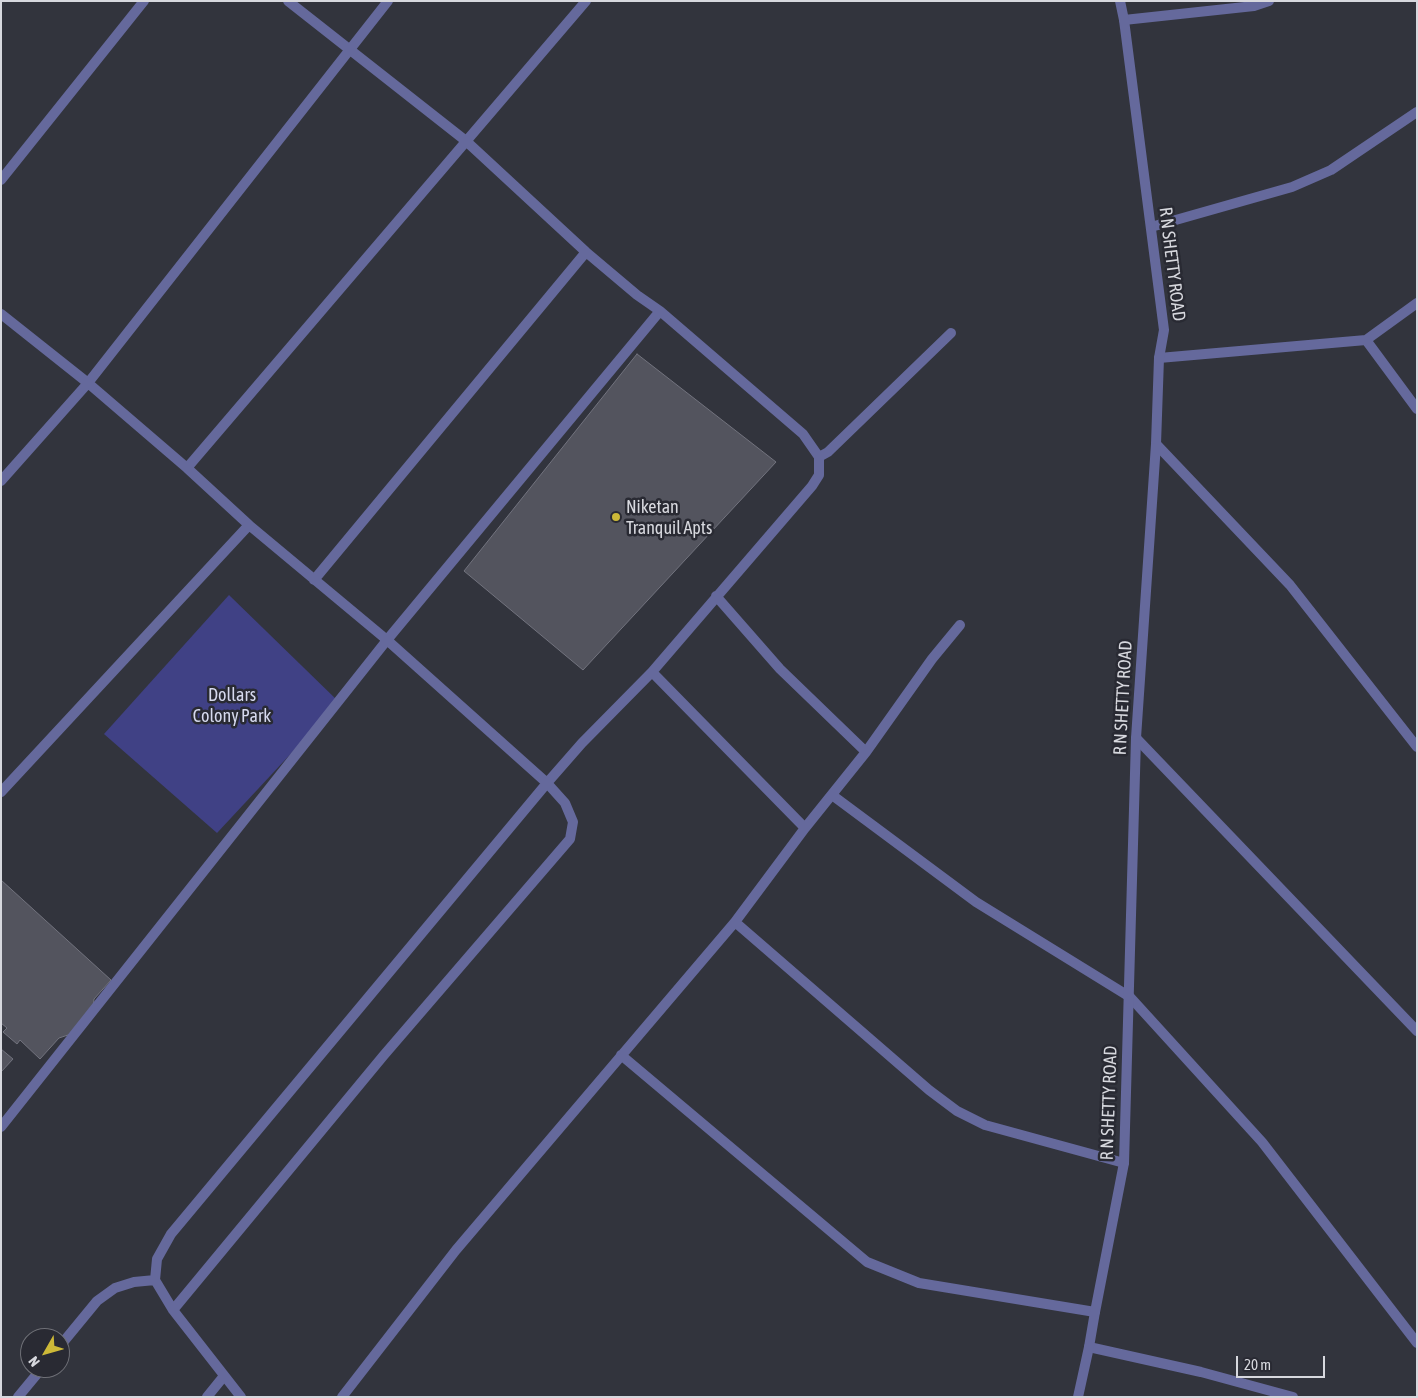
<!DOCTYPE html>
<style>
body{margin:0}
#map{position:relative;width:1418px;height:1398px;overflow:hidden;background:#32343d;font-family:"Asap Condensed",sans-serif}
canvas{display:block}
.frame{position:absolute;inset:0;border:2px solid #d7d8de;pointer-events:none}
.north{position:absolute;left:20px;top:1328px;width:50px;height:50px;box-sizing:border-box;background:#292a33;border:1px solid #6f7077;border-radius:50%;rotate:232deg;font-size:14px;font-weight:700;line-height:20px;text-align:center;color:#d7d8de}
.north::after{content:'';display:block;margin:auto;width:18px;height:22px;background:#cdb938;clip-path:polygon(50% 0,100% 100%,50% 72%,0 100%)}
.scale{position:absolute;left:1236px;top:1356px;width:89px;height:22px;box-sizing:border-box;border:2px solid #d7d8de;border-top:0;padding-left:6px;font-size:15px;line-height:18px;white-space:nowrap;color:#d7d8de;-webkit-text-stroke:4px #292a33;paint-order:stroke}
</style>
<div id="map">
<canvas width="1418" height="1398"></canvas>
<div class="frame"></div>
<div class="north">N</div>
<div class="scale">20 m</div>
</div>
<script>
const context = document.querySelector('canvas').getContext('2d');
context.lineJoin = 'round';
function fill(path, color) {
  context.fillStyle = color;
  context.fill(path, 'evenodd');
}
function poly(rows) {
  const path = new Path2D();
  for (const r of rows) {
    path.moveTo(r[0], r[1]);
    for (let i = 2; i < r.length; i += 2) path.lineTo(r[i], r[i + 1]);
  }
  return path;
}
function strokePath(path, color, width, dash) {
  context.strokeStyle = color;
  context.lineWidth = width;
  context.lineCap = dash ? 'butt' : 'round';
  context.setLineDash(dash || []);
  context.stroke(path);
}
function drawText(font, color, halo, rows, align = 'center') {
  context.font = font + ' "Asap Condensed",sans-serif';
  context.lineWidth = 5;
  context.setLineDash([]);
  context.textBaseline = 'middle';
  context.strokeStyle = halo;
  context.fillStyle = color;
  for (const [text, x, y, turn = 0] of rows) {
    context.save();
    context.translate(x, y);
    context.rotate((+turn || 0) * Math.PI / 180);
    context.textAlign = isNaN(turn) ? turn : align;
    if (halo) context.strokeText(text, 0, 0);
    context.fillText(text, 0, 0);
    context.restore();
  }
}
const green = poly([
 [229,595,339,702,217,833,104,734]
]);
const building = poly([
 [637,354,776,462,583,670,464,571,637,354],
 [1,880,111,980,94,999,93,1008,71,1034,59,1038,40,1059,20,1040,17,1044,3,1032,7,1028,1,1023,1,880],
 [1,1049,13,1059,1,1072,1,1049]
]);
const minor = poly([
 [1124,20,1254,6,1269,1],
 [1,180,144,1],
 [1151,227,1292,187,1331,170,1417,112],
 [1,314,88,383,187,468,249,525,387,640,547,783,565,803,573,822,570,839,384,1055,173,1310],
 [1366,340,1417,303],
 [1159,358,1366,340,1417,409],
 [1156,444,1290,585,1417,747],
 [819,457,828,452,951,333],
 [187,468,586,1],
 [1,481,88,383,388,1],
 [314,580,586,252],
 [716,596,780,669,866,752],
 [652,672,805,828],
 [1136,738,1417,1031],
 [1,792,249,525],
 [832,795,976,902,1130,997,1262,1142,1417,1343],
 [735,922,929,1090,957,1111,985,1125,1124,1163],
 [621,1055,867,1262,919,1283,1095,1312],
 [1,1127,387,640,660,311],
 [60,1346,97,1301,115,1288,134,1282,155,1280],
 [1089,1347,1201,1372,1293,1397],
 [18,1397,42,1368],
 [207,1397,224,1376],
 [241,1397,173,1310,155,1280,157,1259,171,1234,547,783,582,743,652,672,812,486,819,475,819,457,803,434,660,311,637,295,586,252,466,141,288,1],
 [342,1397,456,1250,735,922,805,828,866,752,932,659,960,625]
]);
const tertiary = poly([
 [1078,1397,1089,1347,1095,1312,1124,1163,1136,738,1156,444,1159,358,1164,330,1124,20,1120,1]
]);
const markers = [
 [616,517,5,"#cdb938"]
];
const streetNames = [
 ["R N SHETTY ROAD",1172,264,83],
 ["R N SHETTY ROAD",1123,698,-87],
 ["R N SHETTY ROAD",1109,1103,-88]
];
const poiNames = [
 ["Niketan",626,507],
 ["Tranquil Apts",626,528]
];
const parkNames = [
 ["Dollars",232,695],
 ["Colony Park",232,716]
];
fill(green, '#404185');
fill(building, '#53545e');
strokePath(building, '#72737e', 1);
strokePath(minor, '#65699c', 10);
strokePath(tertiary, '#65699c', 10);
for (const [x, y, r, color] of markers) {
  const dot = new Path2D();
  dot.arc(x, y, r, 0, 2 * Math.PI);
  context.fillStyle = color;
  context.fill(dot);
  strokePath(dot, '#292a33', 2);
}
drawText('18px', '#d7d8de', '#292a33', streetNames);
drawText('18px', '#d7d8de', '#292a33', poiNames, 'left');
drawText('18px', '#d6d9ee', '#292a33', parkNames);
</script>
